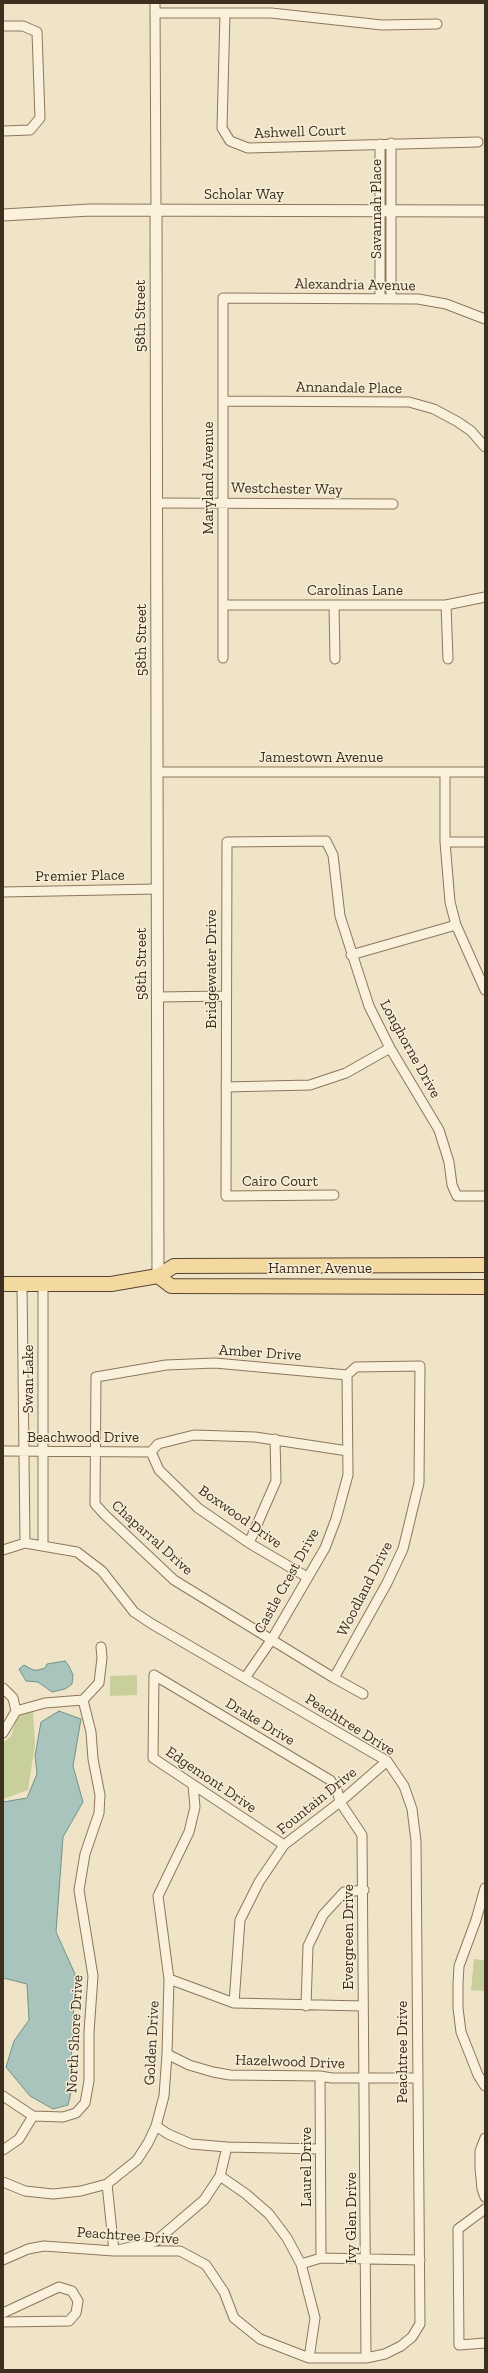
<!DOCTYPE html>
<style>
body{margin:0}
#map{position:relative;width:488px;height:2373px;overflow:hidden;background:#f0e4c8;font-family:"Zilla Slab",serif}
canvas{display:block}
.frame{position:absolute;inset:0;border:4px solid #3d2e20;pointer-events:none}
</style>
<div id="map">
<canvas width="488" height="2373"></canvas>
<div class="frame"></div>
</div>
<script>
const context = document.querySelector('canvas').getContext('2d');
context.lineJoin = 'round';
function fill(path, color) {
  context.fillStyle = color;
  context.fill(path, 'evenodd');
}
function poly(rows) {
  const path = new Path2D();
  for (const r of rows) {
    path.moveTo(r[0], r[1]);
    for (let i = 2; i < r.length; i += 2) path.lineTo(r[i], r[i + 1]);
  }
  return path;
}
function strokePath(path, color, width, dash) {
  context.strokeStyle = color;
  context.lineWidth = width;
  context.lineCap = dash ? 'butt' : 'round';
  context.setLineDash(dash || []);
  context.stroke(path);
}
function drawText(font, color, halo, rows, align = 'center') {
  context.font = font + ' "Zilla Slab",serif';
  context.lineWidth = 3;
  context.setLineDash([]);
  context.textBaseline = 'middle';
  context.strokeStyle = halo;
  context.fillStyle = color;
  for (const [text, x, y, turn = 0] of rows) {
    context.save();
    context.translate(x, y);
    context.rotate((+turn || 0) * Math.PI / 180);
    context.textAlign = isNaN(turn) ? turn : align;
    if (halo) context.strokeText(text, 0, 0);
    context.fillText(text, 0, 0);
    context.restore();
  }
}
const green = poly([
 [137,1675,137,1695,110,1696,110,1676],
 [33,1710,35,1745,28,1790,3,1799,3,1743,11,1736,18,1714],
 [474,1959,485,1960,485,1991,471,1990]
]);
const water = poly([
 [65,1661,69,1666,73,1675,72,1684,65,1689,52,1692,38,1682,26,1681,19,1669,24,1665,33,1670,38,1670,45,1668,47,1664,65,1661],
 [59,1711,81,1719,73,1766,83,1802,63,1837,56,1932,75,1974,71,2067,73,2084,68,2105,53,2109,30,2096,6,2067,14,2041,29,2020,27,1984,3,1978,3,1802,27,1798,37,1774,35,1756,41,1722,59,1711]
]);
const minor = poly([
 [155,3,156,210],
 [155,13,271,13,382,25,437,24],
 [225,13,222,128,230,141,248,148,478,142],
 [3,26,23,26,37,32,40,118,30,130,3,131],
 [391,143,391,299],
 [380,144,380,299],
 [223,401,409,402,434,409,458,422,471,431,485,447],
 [156,503,393,504],
 [223,605,446,605,485,597],
 [334,605,335,659],
 [446,605,448,659],
 [223,658,223,298,418,299,446,304,485,319],
 [157,772,485,772],
 [445,772,445,842,450,902,456,925,485,990],
 [445,842,485,842],
 [3,892,157,889],
 [351,955,456,925],
 [157,997,226,996],
 [226,1087,310,1085,346,1073,390,1048],
 [334,1195,226,1196,227,842,326,841,333,855,340,916,369,1006,390,1048,439,1130,449,1162,452,1185,457,1196,485,1196],
 [22,1284,25,1543],
 [43,1284,43,1545],
 [3,1451,151,1452,158,1444,194,1435,255,1437,348,1451],
 [151,1452,159,1470,198,1508,249,1543,307,1577],
 [249,1543,276,1481,275,1439],
 [3,1550,25,1543,77,1552,102,1571,134,1612,152,1624,387,1761,404,1786,412,1809,416,1841,420,2324,412,2337,401,2346,385,2354,366,2358,309,2358,260,2339,234,2318,224,2292,206,2265,180,2251,114,2251,44,2246,28,2249,3,2260],
 [245,1678,272,1639,325,1548,336,1519,348,1475,347,1375],
 [334,1678,387,1583,403,1549,419,1483,420,1366,356,1367,347,1375,215,1363,166,1365,96,1377,95,1504,105,1515,174,1580,334,1678,363,1694],
 [3,1688,13,1698,16,1711,3,1733],
 [16,1711,45,1703,83,1700,99,1683,102,1658,101,1647],
 [284,1845,153,1758,154,1675,330,1780,337,1790,340,1802,362,1835,366,2358],
 [485,1888,476,1920,459,1966,458,1984,458,2008,461,2032,478,2075,485,2086],
 [169,1979,234,2003,363,2006],
 [234,2003,240,1920,259,1882,284,1845,340,1802,387,1761],
 [306,2006,308,1946,323,1915,344,1892,364,1890],
 [167,2054,189,2065,213,2072,230,2075,320,2076,332,2078,417,2078],
 [320,2076,321,2258],
 [3,2096,33,2116],
 [33,2116,63,2117,76,2113,85,2103,89,2081,89,2032,93,1976,79,1890,85,1854,99,1813,100,1795,93,1759,91,1732,83,1700],
 [156,2126,168,2134,191,2144,227,2147,320,2149],
 [485,2138,480,2151,480,2168,482,2189,485,2197],
 [3,2150,19,2139,33,2116],
 [220,2176,246,2194,269,2214,287,2238,301,2264,315,2318,309,2358],
 [3,2182,25,2191,53,2194,81,2191,107,2184,137,2160,148,2143,156,2126,164,2096,167,2054,169,1979,158,1896,189,1832,195,1807,193,1785],
 [107,2184,114,2251,156,2241,204,2200,220,2176,227,2147],
 [485,2209,458,2229,459,2345,485,2343],
 [301,2264,321,2258,420,2260],
 [3,2313,59,2287,72,2291,78,2301,76,2313,69,2321,3,2322]
]);
const tertiary = poly([
 [156,210,158,1276],
 [3,215,90,210,485,211]
]);
const primary = poly([
 [158,1276,171,1286,485,1287],
 [3,1284,111,1284,158,1276,174,1266,485,1265]
]);
const streetNames = [
 ["Ashwell Court",300,132,-2],
 ["Scholar Way",244,195],
 ["Savannah Place",377,209,-90],
 ["Alexandria Avenue",355,285,1],
 ["58th Street",141,316,-90],
 ["Annandale Place",349,388,1],
 ["Maryland Avenue",209,478,-90],
 ["Westchester Way",287,489,1],
 ["Carolinas Lane",355,591],
 ["58th Street",142,640,-90],
 ["Jamestown Avenue",321,758],
 ["Premier Place",80,876,-1],
 ["58th Street",142,964,-90],
 ["Bridgewater Drive",212,969,-90],
 ["Longhorne Drive",410,1049,61],
 ["Cairo Court",280,1182],
 ["Hamner Avenue",320,1269],
 ["Amber Drive",260,1353,4],
 ["Swan Lake",29,1379,-90],
 ["Beachwood Drive",83,1438],
 ["Boxwood Drive",240,1517,35],
 ["Chaparral Drive",152,1538,42],
 ["Castle Crest Drive",287,1581,-61],
 ["Woodland Drive",365,1589,-63],
 ["Drake Drive",260,1722,31],
 ["Peachtree Drive",350,1725,32],
 ["Edgemont Drive",211,1780,34],
 ["Fountain Drive",317,1801,-39],
 ["Evergreen Drive",349,1937,-90],
 ["North Shore Drive",75,2034,-87],
 ["Golden Drive",152,2043,-87],
 ["Peachtree Drive",403,2052,-90],
 ["Hazelwood Drive",290,2062,2],
 ["Laurel Drive",307,2167,-90],
 ["Ivy Glen Drive",352,2218,-90],
 ["Peachtree Drive",128,2236,4]
];
fill(green, '#c9cf9b');
fill(water, '#a9c4bc');
strokePath(water, '#6f938a', 1);
strokePath(minor, '#8d765c', 11);
strokePath(tertiary, '#8d765c', 13);
strokePath(primary, '#5b4430', 16);
strokePath(minor, '#faf1dc', 9);
strokePath(tertiary, '#faf1dc', 11);
strokePath(primary, '#f3d9a0', 14);
drawText('15px', '#3d2e20', '#f7eed8', streetNames);
</script>
